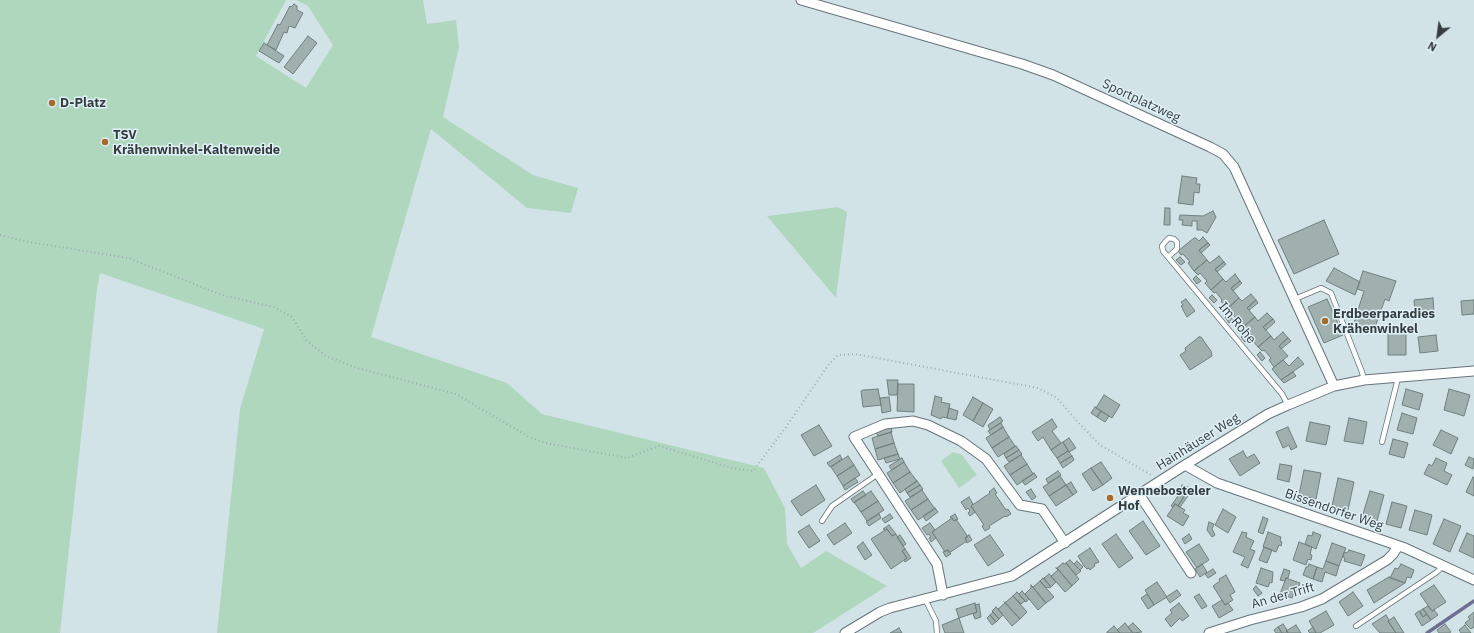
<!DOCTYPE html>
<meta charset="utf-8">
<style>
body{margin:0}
#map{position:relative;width:1474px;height:633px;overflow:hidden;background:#d2e3e8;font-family:"IBM Plex Sans",sans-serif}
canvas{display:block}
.north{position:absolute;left:1418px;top:16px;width:40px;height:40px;-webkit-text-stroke:3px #dff0f6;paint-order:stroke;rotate:209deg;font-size:11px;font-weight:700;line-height:16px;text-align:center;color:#353c3e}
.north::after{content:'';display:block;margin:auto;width:14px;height:18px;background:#353c3e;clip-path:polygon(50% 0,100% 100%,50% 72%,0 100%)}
</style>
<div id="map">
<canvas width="1474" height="633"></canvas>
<div class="north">N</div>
</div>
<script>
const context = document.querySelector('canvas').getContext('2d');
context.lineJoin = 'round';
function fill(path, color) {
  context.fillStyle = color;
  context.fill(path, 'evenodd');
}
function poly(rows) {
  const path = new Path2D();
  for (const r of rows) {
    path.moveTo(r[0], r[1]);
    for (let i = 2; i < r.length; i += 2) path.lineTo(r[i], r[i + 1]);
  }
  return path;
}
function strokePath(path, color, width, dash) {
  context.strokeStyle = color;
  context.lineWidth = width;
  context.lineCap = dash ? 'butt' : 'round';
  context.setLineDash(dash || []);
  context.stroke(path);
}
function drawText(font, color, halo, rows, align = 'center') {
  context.font = font + ' "IBM Plex Sans",sans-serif';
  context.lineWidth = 3;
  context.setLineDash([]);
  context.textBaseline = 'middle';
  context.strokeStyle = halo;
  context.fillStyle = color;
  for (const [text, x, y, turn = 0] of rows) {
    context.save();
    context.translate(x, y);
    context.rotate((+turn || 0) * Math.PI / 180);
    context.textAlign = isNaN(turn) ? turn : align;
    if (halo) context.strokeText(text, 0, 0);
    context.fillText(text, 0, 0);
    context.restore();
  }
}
const green = poly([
 [0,0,286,0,256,56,306,88,333,45,308,6,296,0,423,0,427,24,456,20,459,47,443,117,533,175,578,188,571,213,527,208,431,129,371,337,507,383,542,414,764,468,785,508,787,544,801,568,826,551,887,586,813,633,217,633,240,409,264,329,100,273,97,289,60,633,0,633],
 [838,207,847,212,836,298,767,216],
 [953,452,962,455,977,475,959,488,941,461]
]);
const stream = poly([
 [1427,633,1474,601]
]);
const building = poly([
 [294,4,297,6,297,10,303,13,295,28,289,26,287,33,284,32,276,50,267,45,278,24,280,25,290,6,291,7,294,4],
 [308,36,317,43,293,74,284,67,308,36],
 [264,43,284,56,279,63,259,51,264,43],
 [1182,176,1197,178,1196,184,1200,184,1199,193,1194,192,1193,205,1178,203,1182,176],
 [1165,208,1170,208,1170,225,1164,225,1165,208],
 [1213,211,1216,217,1207,233,1202,230,1197,230,1197,221,1192,221,1192,226,1182,225,1183,220,1179,220,1180,215,1203,216,1213,211],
 [1324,220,1339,254,1294,274,1278,240,1324,220],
 [1203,237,1210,245,1208,243,1199,250,1207,260,1194,271,1188,263,1190,262,1183,254,1181,255,1178,251,1194,238,1196,238,1199,241,1203,237],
 [1208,243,1210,245,1201,253,1199,250,1208,243],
 [1219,256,1224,262,1215,269,1223,279,1211,290,1205,283,1207,281,1200,273,1198,275,1194,271,1207,260,1210,263,1219,256],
 [1180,257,1185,262,1181,265,1176,260,1180,257],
 [1224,262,1226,264,1217,272,1215,269,1224,262],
 [1334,268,1360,282,1355,295,1326,281,1334,268],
 [1363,271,1396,281,1389,301,1385,299,1373,333,1353,326,1364,291,1357,289,1363,271],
 [1235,274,1240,281,1231,288,1239,298,1227,309,1221,301,1222,300,1216,292,1214,293,1211,290,1223,279,1226,282,1235,274],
 [1196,276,1201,281,1197,284,1193,279,1196,276],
 [1240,281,1242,283,1233,291,1231,288,1240,281],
 [1251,294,1256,300,1247,308,1255,317,1242,328,1237,321,1238,320,1227,309,1239,298,1242,301,1251,294],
 [1212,295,1217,300,1214,303,1209,298,1212,295],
 [1433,298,1434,313,1415,315,1414,300,1433,298],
 [1186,299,1195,311,1187,317,1183,310,1183,309,1181,306,1183,305,1181,302,1186,299],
 [1327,299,1343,335,1324,343,1308,307,1327,299],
 [1256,300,1258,303,1249,310,1247,308,1256,300],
 [1474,300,1474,314,1462,315,1461,301,1474,300],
 [1267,313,1273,319,1263,327,1271,336,1258,347,1253,341,1254,339,1248,331,1246,333,1242,328,1255,317,1258,321,1267,313],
 [1228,314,1233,320,1229,323,1225,317,1228,314],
 [1273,319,1275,322,1266,330,1263,327,1273,319],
 [1388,331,1406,331,1406,355,1388,355,1388,331],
 [1283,332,1288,338,1279,346,1288,356,1274,367,1269,360,1271,358,1264,350,1262,351,1258,347,1271,336,1274,340,1283,332],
 [1244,334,1249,339,1245,342,1241,337,1244,334],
 [1436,335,1438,351,1420,353,1418,337,1436,335],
 [1199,337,1201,337,1211,351,1212,356,1190,370,1180,355,1186,351,1185,348,1199,337],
 [1288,338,1291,341,1281,349,1279,346,1288,338],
 [1260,352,1265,358,1262,361,1257,355,1260,352],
 [1298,357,1304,364,1281,380,1272,369,1283,360,1289,366,1298,357],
 [1293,372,1296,376,1284,383,1281,380,1293,372],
 [887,380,898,380,897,395,889,395,887,380],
 [898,384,914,384,914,412,897,411,898,384],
 [878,389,881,405,863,407,861,391,863,390,878,389],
 [1406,389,1423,394,1419,410,1402,405,1406,389],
 [1449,389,1470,395,1464,416,1444,410,1449,389],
 [1104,395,1120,405,1112,418,1096,408,1104,395],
 [935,396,942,398,941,402,950,404,947,418,942,417,941,419,931,415,935,396],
 [889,397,891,411,882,413,880,398,889,397],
 [973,397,983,403,973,421,963,415,973,397],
 [983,403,993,409,983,427,973,421,983,403],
 [1095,407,1101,411,1097,417,1091,413,1095,407],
 [949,408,958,411,956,420,947,418,949,408],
 [1101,411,1109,416,1105,422,1097,417,1101,411],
 [1402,413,1417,418,1413,434,1397,430,1402,413],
 [1000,417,1003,421,990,430,988,425,1000,417],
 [1349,418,1367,422,1363,444,1344,441,1349,418],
 [1052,419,1057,427,1052,431,1061,443,1051,450,1043,437,1038,441,1032,432,1052,419],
 [1310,422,1330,426,1326,445,1306,441,1310,422],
 [1001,423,1003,427,991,435,988,431,1001,423],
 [819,425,832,446,814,456,801,435,819,425],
 [891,427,892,432,878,436,876,432,891,427],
 [1003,427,1009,437,992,448,986,438,1003,427],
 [1288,427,1297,447,1291,450,1289,445,1283,448,1276,432,1288,427],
 [1441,430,1458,438,1451,454,1433,445,1441,430],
 [891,432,894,443,875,449,872,438,891,432],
 [1009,437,1015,446,998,457,992,448,1009,437],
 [1069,438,1076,448,1069,452,1063,442,1069,438],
 [1393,439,1408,443,1404,458,1389,454,1393,439],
 [1063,442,1068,451,1057,458,1051,450,1063,442],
 [894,443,898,454,878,460,875,449,894,443],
 [1016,446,1019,450,1006,458,1004,454,1016,446],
 [1019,450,1022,454,1009,462,1006,458,1019,450],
 [1068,451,1072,456,1060,463,1057,458,1068,451],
 [1243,451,1247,458,1254,454,1260,463,1240,476,1229,459,1243,451],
 [898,454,900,459,886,463,884,458,898,454],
 [840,455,842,459,830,467,827,463,840,455],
 [1021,455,1027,464,1010,475,1004,466,1021,455],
 [848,456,854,465,837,476,831,467,848,456],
 [1072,456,1074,460,1063,468,1060,463,1072,456],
 [1469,457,1474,459,1473,469,1465,465,1469,457],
 [902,458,904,462,892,470,889,466,902,458],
 [1436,458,1447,463,1444,471,1452,475,1447,485,1424,474,1429,464,1432,466,1436,458],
 [904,462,910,472,893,483,887,473,904,462],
 [1101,462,1112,478,1103,485,1091,468,1101,462],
 [1027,464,1033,474,1017,485,1010,475,1027,464],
 [1280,464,1292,466,1289,482,1277,479,1280,464],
 [854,465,860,475,843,486,837,476,854,465],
 [1091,468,1103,485,1093,491,1082,474,1091,468],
 [1304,470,1321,473,1316,499,1299,495,1304,470],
 [1058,471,1061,475,1048,483,1046,479,1058,471],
 [910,472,917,481,900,493,893,483,910,472],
 [1034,473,1037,477,1025,485,1022,481,1034,473],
 [1060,476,1066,485,1049,496,1043,487,1060,476],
 [1473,477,1474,478,1474,496,1466,492,1473,477],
 [855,478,858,482,845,490,843,486,855,478],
 [1338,478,1354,482,1348,510,1332,506,1338,478],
 [917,481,920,485,907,493,905,489,917,481],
 [1071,482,1077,492,1073,495,1066,485,1071,482],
 [816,485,825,500,801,516,791,501,816,485],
 [920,485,923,489,910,497,907,493,920,485],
 [1066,485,1073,495,1056,506,1049,496,1066,485],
 [1182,485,1191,488,1188,496,1179,493,1182,485],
 [994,488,997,493,995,494,1006,510,1008,509,1011,514,1006,517,1005,516,989,526,990,528,985,531,982,526,984,525,971,506,990,493,989,492,994,488],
 [1031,489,1036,497,1032,500,1026,492,1031,489],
 [922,490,928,499,911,510,905,501,922,490],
 [863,491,866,495,854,503,851,499,863,491],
 [871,491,878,501,861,512,854,502,871,491],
 [1370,491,1384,495,1377,521,1362,517,1370,491],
 [1180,493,1185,495,1178,506,1175,504,1173,507,1171,506,1180,493],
 [1185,495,1188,496,1180,507,1178,506,1185,495],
 [969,497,973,504,971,506,975,512,970,516,968,513,970,511,968,508,966,510,961,502,969,497],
 [928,499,935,509,918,520,911,510,928,499],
 [878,501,884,510,867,521,861,512,878,501],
 [1392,502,1407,506,1401,528,1386,524,1392,502],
 [1175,504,1185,510,1183,513,1189,516,1183,526,1167,516,1175,504],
 [935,508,938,512,926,521,923,516,935,508],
 [1223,509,1236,517,1228,533,1215,525,1223,509],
 [1415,510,1432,515,1427,535,1409,530,1415,510],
 [879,514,881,518,869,526,866,522,879,514],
 [890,514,893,518,885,523,882,519,890,514],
 [955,514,958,519,954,521,950,517,955,514],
 [1263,517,1268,519,1263,534,1258,532,1263,517],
 [952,518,954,521,956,519,968,537,965,538,967,541,949,553,948,550,945,552,932,532,952,518],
 [1444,519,1461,526,1450,552,1433,544,1444,519],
 [1143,521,1160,546,1146,555,1129,531,1143,521],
 [1209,522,1214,524,1212,529,1215,535,1212,537,1207,530,1209,522],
 [845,523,852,533,834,545,827,535,845,523],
 [930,523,935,530,932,532,936,538,931,542,929,538,931,537,929,534,927,535,922,528,930,523],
 [809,525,820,541,809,548,798,532,809,525],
 [889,525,896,534,892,536,887,529,885,530,883,529,889,525],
 [887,529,892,536,896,534,903,546,905,549,902,551,907,558,891,569,871,539,887,529],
 [1242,532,1247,533,1246,537,1254,541,1250,549,1255,551,1248,568,1241,565,1245,557,1233,552,1242,532],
 [1268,532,1281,537,1280,541,1282,542,1281,546,1279,545,1276,552,1263,547,1268,532],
 [1313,532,1321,535,1316,549,1305,544,1308,535,1312,536,1313,532],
 [1467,533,1474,536,1474,558,1459,551,1467,533],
 [1116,534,1133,558,1119,568,1102,544,1116,534],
 [1189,534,1192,539,1185,544,1182,539,1189,534],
 [900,535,906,544,903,546,897,537,900,535],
 [969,535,972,540,967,543,965,538,969,535],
 [990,535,1004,555,988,566,974,545,990,535],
 [863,542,872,555,865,560,857,547,863,542],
 [1299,542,1312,547,1310,554,1312,555,1311,560,1308,559,1306,565,1293,560,1299,542],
 [1332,543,1346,548,1339,566,1326,561,1332,543],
 [1199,544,1209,560,1197,568,1186,552,1199,544],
 [1264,547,1272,550,1267,563,1259,560,1264,547],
 [1090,548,1099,562,1094,564,1095,566,1090,570,1089,568,1087,569,1084,566,1078,556,1090,548],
 [905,549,911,558,905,562,904,560,907,558,902,551,905,549],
 [948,550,951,554,946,557,943,552,948,550],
 [1349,550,1365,555,1361,566,1344,561,1345,558,1343,557,1344,552,1347,553,1349,550],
 [1070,560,1081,571,1076,575,1066,563,1070,560],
 [1077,561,1083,567,1080,570,1074,564,1077,561],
 [1326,561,1339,566,1336,576,1325,572,1322,582,1313,579,1317,567,1323,569,1326,561],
 [1063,563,1064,564,1066,563,1079,579,1072,586,1057,568,1063,563],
 [1202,564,1207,572,1200,577,1195,569,1202,564],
 [1309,564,1317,567,1313,579,1303,575,1306,567,1308,567,1309,564],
 [1401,564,1414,570,1411,578,1407,577,1405,583,1390,578,1395,568,1398,569,1401,564],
 [1056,568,1057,568,1072,586,1065,592,1051,576,1058,570,1056,568],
 [1261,568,1273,572,1272,583,1270,582,1268,587,1256,583,1261,568],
 [1213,569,1216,573,1208,578,1205,574,1213,569],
 [1284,569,1290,571,1288,578,1286,578,1285,581,1280,580,1284,569],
 [1049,574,1056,582,1051,587,1044,578,1049,574],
 [1226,575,1235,592,1230,595,1233,600,1225,605,1213,586,1220,581,1219,579,1226,575],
 [1389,577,1405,583,1374,603,1367,590,1389,577],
 [1043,578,1051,587,1049,588,1048,587,1046,588,1040,581,1043,578],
 [1286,578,1300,583,1297,591,1295,590,1292,598,1280,594,1286,578],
 [1040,581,1054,597,1046,603,1031,585,1033,587,1040,581],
 [1157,582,1167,597,1154,605,1145,590,1157,582],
 [1031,585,1046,603,1038,610,1025,594,1031,588,1031,585],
 [1434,585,1446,602,1432,611,1420,594,1434,585],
 [1256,586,1262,593,1258,596,1253,589,1256,586],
 [1177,590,1181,595,1170,603,1166,597,1177,590],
 [1022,591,1029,599,1026,602,1019,594,1022,591],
 [1017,592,1025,601,1021,604,1013,596,1017,592],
 [1353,592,1363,606,1348,616,1339,602,1353,592],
 [1147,594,1154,605,1148,609,1141,598,1147,594],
 [1199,594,1207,606,1202,609,1194,597,1199,594],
 [1013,596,1027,612,1020,619,1005,602,1006,602,1013,596],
 [1222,600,1225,605,1228,603,1233,610,1219,618,1212,606,1222,600],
 [1004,602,1020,619,1012,626,998,609,1005,603,1004,602],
 [975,603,977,612,959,618,956,609,975,603],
 [1179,603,1189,616,1182,621,1180,618,1171,627,1165,619,1172,613,1170,610,1179,603],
 [979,604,981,617,975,619,973,614,977,612,975,605,979,604],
 [1428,606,1432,611,1434,610,1438,615,1431,620,1423,609,1428,606],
 [996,607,1003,615,999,619,992,611,996,607],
 [1423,609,1427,614,1423,617,1420,611,1423,609],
 [1326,611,1334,625,1320,633,1316,633,1309,621,1326,611],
 [1419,611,1423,617,1427,614,1431,620,1422,626,1415,614,1419,611],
 [993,612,999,619,996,622,990,615,993,612],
 [1474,612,1474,627,1471,629,1465,623,1470,619,1468,617,1474,612],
 [990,615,996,622,992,625,987,618,990,615],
 [1386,615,1389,620,1388,621,1396,633,1380,633,1372,624,1386,615],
 [1394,617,1404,633,1396,633,1388,621,1394,617],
 [959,618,964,633,945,633,942,625,959,618],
 [1125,623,1128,627,1133,633,1120,633,1117,630,1125,623],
 [1133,623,1142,632,1133,633,1128,627,1133,623],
 [1283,624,1287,630,1288,633,1282,633,1278,627,1283,624],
 [1445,624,1451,632,1449,633,1439,633,1437,630,1445,624],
 [1296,625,1301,633,1288,633,1286,631,1296,625],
 [1465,625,1471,633,1461,633,1459,630,1465,625],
 [1114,626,1120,633,1107,633,1107,632,1114,626],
 [1278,627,1282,633,1276,633,1274,630,1278,627],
 [1313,627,1316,633,1310,633,1308,631,1313,627],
 [899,628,902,633,890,633,899,628]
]);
const path = poly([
 [0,235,29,242,128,258,225,296,274,307,292,317,307,341,326,356,354,367,456,394,529,437,546,443,627,458,659,446,732,468,753,471,786,427,829,364,838,355,855,354,1038,388,1057,398,1077,421,1100,445,1151,475]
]);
const service = poly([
 [1168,257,1163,251,1162,246,1165,242,1169,238,1174,239,1177,242,1177,249,1168,257,1282,394,1288,405],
 [1295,299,1321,288,1331,293,1362,372,1364,380],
 [1382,442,1398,378],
 [822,521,832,506,878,474],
 [925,599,936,621,937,633],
 [1356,626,1437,572,1443,566]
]);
const minor = poly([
 [801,0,1022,64,1053,75,1210,147,1223,154,1234,167,1334,386],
 [1185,465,1217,483,1405,548,1474,580],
 [1139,494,1191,573],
 [943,595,937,564,854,437,885,424,913,421,928,425,961,441,986,459,1020,505,1042,509,1065,543],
 [845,633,880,612,890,608,1012,576,1185,465,1268,414,1288,405,1334,386,1364,380,1474,371],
 [1209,633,1250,620,1301,607,1322,599,1387,560,1393,554,1398,546]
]);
const markers = [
 [52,103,4,"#a66b2b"],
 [105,142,4,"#a66b2b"],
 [1325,321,4,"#a66b2b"],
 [1110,498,4,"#a66b2b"]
];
const streetNames = [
 ["Sportplatzweg",1141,101,25],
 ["Im Rohe",1237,323,50],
 ["Hainhäuser Weg",1198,442,-32],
 ["Bissendorfer Weg",1334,510,19],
 ["An der Trift",1283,596,-16]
];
const poiNames = [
 ["D-Platz",60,103],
 ["TSV",113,135],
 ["Krähenwinkel-Kaltenweide",113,150],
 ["Erdbeerparadies",1333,314],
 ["Krähenwinkel",1333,329],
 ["Wennebosteler",1118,491],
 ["Hof",1118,506]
];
fill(green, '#aed7be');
strokePath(stream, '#6c6f92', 3.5);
fill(building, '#9fb0ae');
strokePath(building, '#6f807e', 1);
strokePath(service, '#657479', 6);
strokePath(minor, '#657479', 11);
strokePath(path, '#9eacb0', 2, [1, 3]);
strokePath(service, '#fff', 4.5);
strokePath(minor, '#fff', 9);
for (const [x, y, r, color] of markers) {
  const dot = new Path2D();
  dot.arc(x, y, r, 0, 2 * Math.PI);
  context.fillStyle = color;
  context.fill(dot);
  strokePath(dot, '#dff0f6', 1.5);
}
drawText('13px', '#353c3e', '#dff0f6', streetNames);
drawText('bold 13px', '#353c3e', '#dff0f6', poiNames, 'left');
</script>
